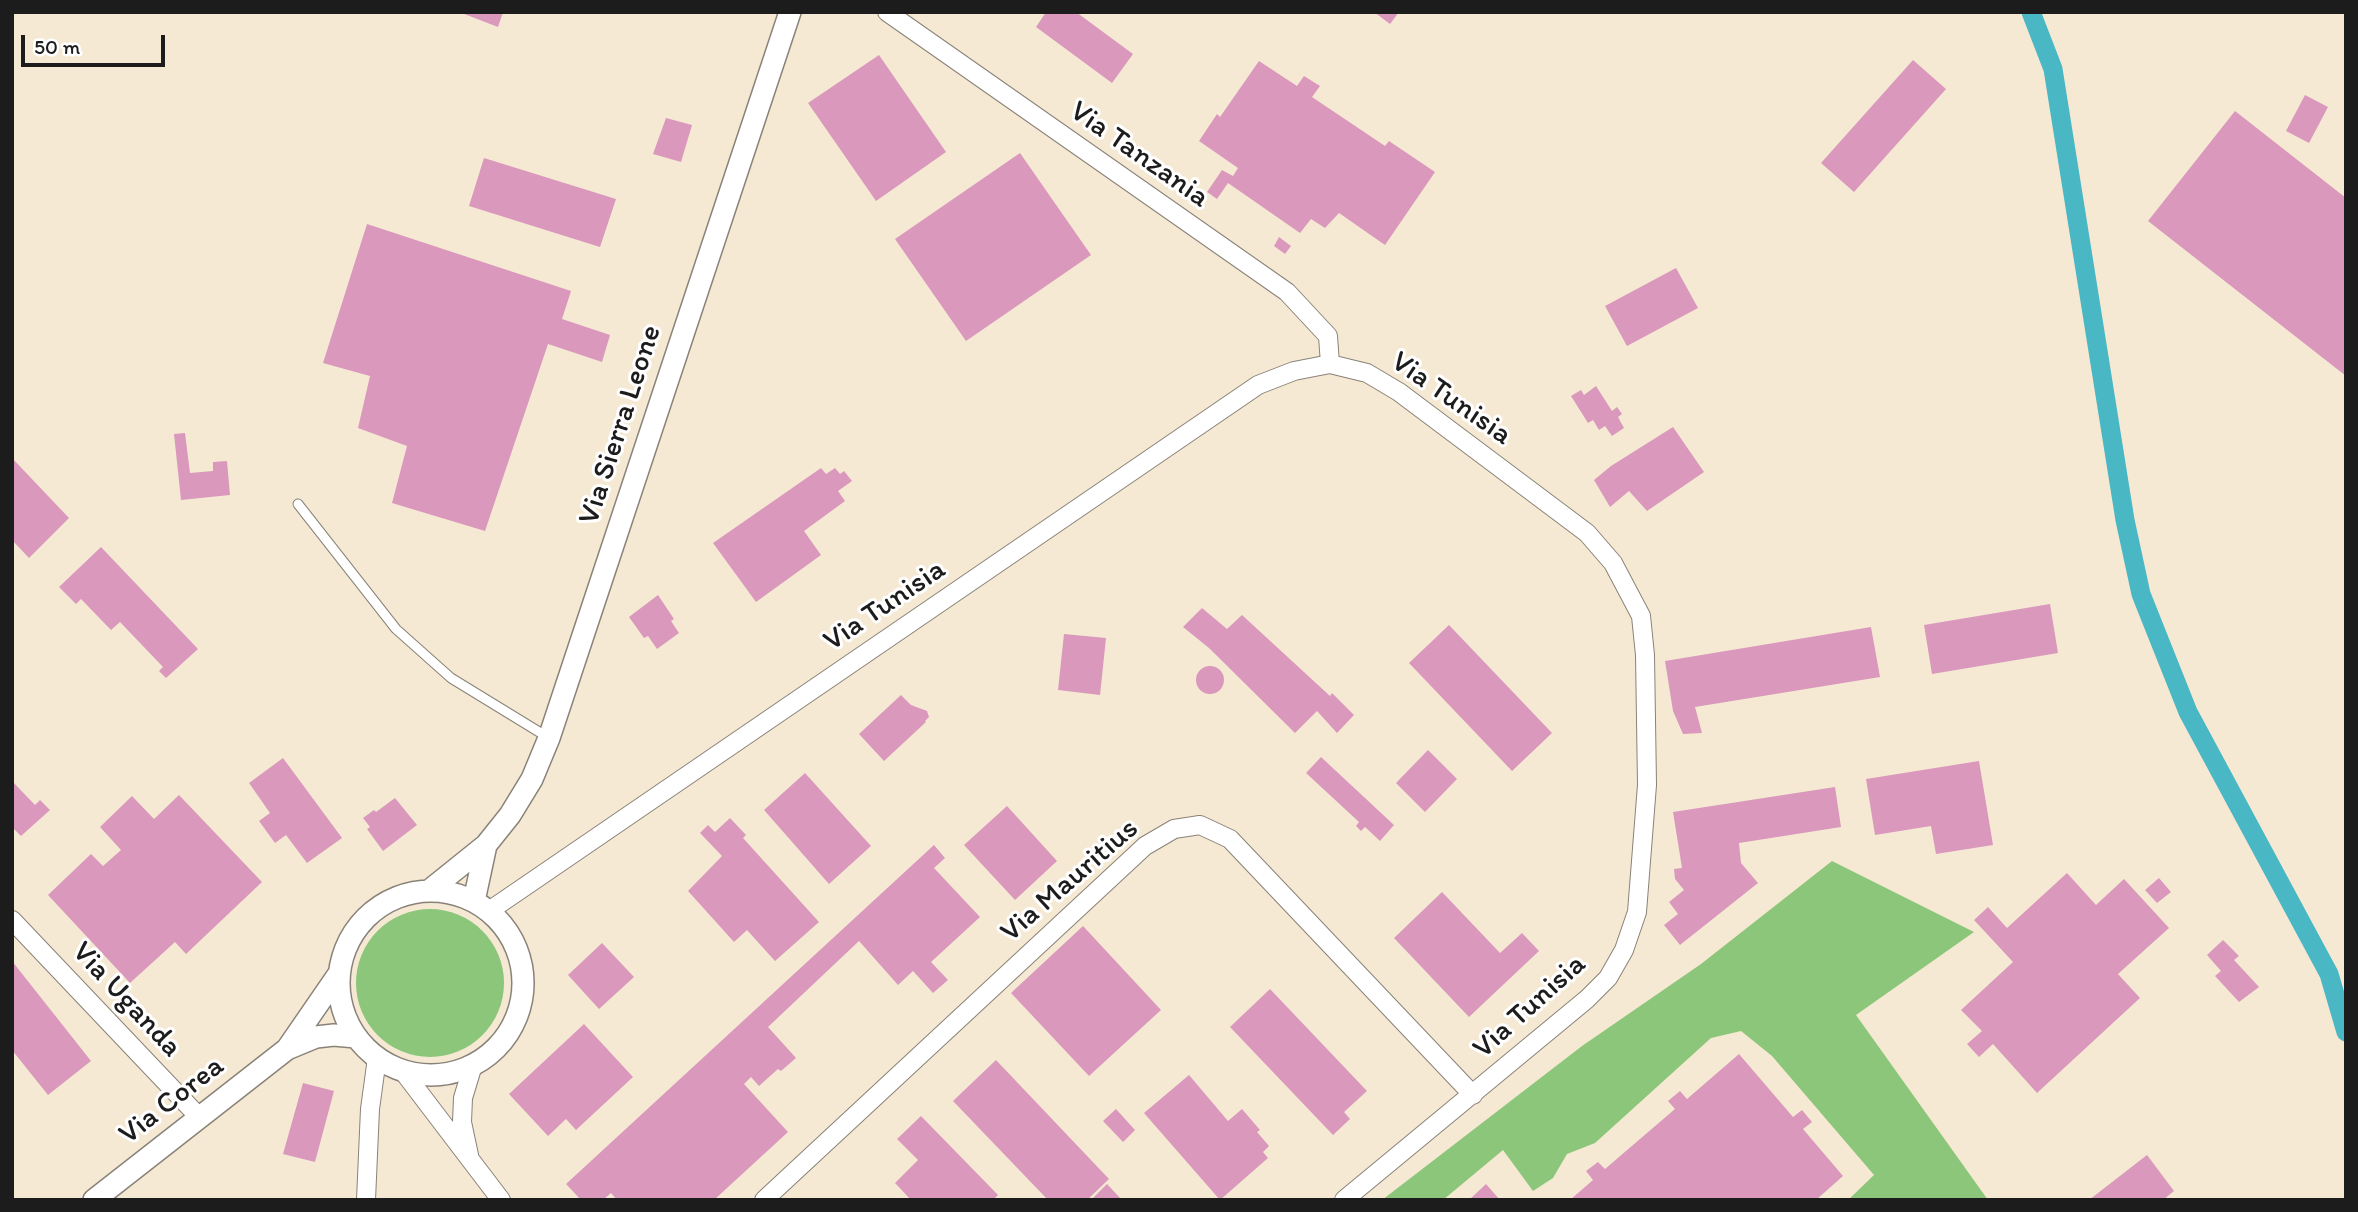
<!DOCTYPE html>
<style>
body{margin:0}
#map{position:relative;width:2358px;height:1212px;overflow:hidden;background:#f6e9d4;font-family:Itim,sans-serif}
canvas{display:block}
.frame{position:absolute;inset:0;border:14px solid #1c1c1c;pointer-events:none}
.scale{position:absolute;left:21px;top:35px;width:144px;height:32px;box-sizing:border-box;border:4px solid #1c1c1c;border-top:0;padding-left:9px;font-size:21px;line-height:24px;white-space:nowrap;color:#1c1c1c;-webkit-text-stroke:5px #fff;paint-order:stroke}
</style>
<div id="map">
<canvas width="2358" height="1212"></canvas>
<div class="frame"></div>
<div class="scale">50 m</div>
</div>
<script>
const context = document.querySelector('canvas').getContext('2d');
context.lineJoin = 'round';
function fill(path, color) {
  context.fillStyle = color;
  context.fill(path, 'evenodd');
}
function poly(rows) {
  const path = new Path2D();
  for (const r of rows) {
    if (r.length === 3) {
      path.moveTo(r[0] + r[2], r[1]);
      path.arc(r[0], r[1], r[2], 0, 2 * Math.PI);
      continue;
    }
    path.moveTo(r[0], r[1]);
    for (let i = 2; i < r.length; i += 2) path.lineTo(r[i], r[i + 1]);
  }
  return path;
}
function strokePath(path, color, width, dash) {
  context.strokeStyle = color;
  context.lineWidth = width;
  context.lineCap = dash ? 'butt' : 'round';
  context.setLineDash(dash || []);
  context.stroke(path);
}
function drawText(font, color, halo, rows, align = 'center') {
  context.font = font + ' Itim,sans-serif';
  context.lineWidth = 6;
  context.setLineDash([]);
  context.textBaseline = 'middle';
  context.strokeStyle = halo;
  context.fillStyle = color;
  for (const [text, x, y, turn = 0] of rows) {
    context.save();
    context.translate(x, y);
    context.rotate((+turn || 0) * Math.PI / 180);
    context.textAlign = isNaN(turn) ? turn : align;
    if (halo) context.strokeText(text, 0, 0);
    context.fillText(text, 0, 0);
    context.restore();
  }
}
const green = poly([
 [1832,861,1974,932,1856,1015,1988,1200,1848,1200,1874,1175,1772,1056,1741,1031,1711,1038,1595,1143,1567,1154,1553,1178,1533,1191,1503,1150,1443,1200,1382,1200,1582,1046,1701,964],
 [430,983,74]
]);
const canal = poly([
 [2031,12,2053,69,2125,520,2141,594,2188,712,2329,974,2346,1032]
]);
const building = poly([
 [459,12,503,12,498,27],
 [1046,12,1076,12,1133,54,1112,83,1036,27],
 [1374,12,1399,12,1390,24],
 [879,55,946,152,876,201,808,103],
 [1913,60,1946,89,1854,192,1821,163],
 [1259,61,1297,86,1304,76,1320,86,1312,97,1385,146,1389,141,1435,172,1385,245,1339,213,1325,228,1311,219,1300,233,1228,183,1217,199,1207,192,1222,170,1233,176,1238,168,1199,141,1217,114,1220,117],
 [2305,95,2328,107,2309,143,2286,131],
 [2235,111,2346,198,2346,376,2148,221],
 [666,118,692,125,681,162,653,154],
 [1020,153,1091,255,966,341,895,239],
 [484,158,616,199,600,247,469,206],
 [367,224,571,291,562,319,610,335,602,362,548,344,485,531,392,503,407,446,358,428,370,376,323,363],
 [1279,237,1291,246,1285,254,1274,246],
 [1676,268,1698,308,1627,346,1605,306],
 [1596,386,1612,411,1617,407,1622,414,1618,417,1624,428,1612,436,1605,426,1599,430,1593,420,1588,423,1571,396,1581,390,1584,395],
 [1673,427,1704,472,1647,511,1629,491,1610,507,1594,480,1611,466],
 [185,433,190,473,213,471,213,462,227,461,230,495,181,500,174,434],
 [12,458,69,518,29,558,12,540],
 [821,468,826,474,835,468,840,474,844,471,852,481,838,491,845,501,804,531,821,555,756,602,713,543],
 [101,547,198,649,166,678,159,671,163,667,120,622,111,630,81,599,76,604,59,587],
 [658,595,674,619,671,621,679,633,657,649,648,636,644,638,629,617],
 [2050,604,2058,653,1932,674,1924,625],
 [1202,608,1227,629,1242,615,1330,696,1332,693,1354,715,1337,733,1317,711,1295,733,1209,648,1183,627],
 [1449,625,1552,733,1512,771,1409,663],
 [1871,627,1880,677,1695,707,1702,733,1683,734,1673,711,1665,661],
 [1064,634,1106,638,1100,695,1058,690],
 [1210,680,14],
 [901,695,911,705,927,711,929,717,925,721,926,722,884,761,859,734],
 [1428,750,1457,779,1425,812,1396,783],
 [1321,757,1394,825,1380,841,1365,827,1361,831,1356,826,1359,822,1306,773],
 [283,758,342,838,307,863,286,835,275,843,259,821,270,813,249,783],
 [1979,761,1993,845,1936,854,1931,826,1875,835,1866,779],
 [805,773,871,846,829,884,764,810],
 [12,781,35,805,40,800,50,810,21,836,12,827],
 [1835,787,1841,827,1739,843,1741,863,1758,883,1680,945,1664,925,1678,914,1669,902,1684,890,1675,879,1674,869,1682,868,1673,812],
 [179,795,262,882,186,954,175,942,130,983,48,895,91,854,103,866,121,850,100,827,132,796,154,819],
 [395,798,417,825,383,851,367,829,370,827,363,818,374,810,376,812],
 [1007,806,1057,861,1015,900,964,845],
 [730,818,746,835,743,838,819,922,775,961,747,930,734,942,688,891,722,856,700,833,708,825,715,832],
 [934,845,945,858,934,868,980,917,931,962,948,980,933,993,913,971,898,985,859,941,768,1027,796,1058,781,1071,778,1069,759,1086,751,1077,744,1084,788,1132,714,1200,617,1200,611,1193,603,1200,581,1200,566,1184],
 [2067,873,2096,905,2124,879,2169,928,2118,974,2140,998,2037,1093,1993,1044,1979,1057,1967,1044,1982,1031,1961,1010,2013,962,1974,920,1988,907,2007,928],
 [2159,878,2171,892,2157,903,2145,890],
 [1442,892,1500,953,1522,933,1539,951,1469,1017,1394,938],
 [1083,926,1161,1010,1089,1076,1011,993],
 [2223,940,2239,956,2234,960,2259,987,2239,1002,2215,976,2221,971,2207,955],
 [602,943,634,977,599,1009,568,975],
 [12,961,91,1061,48,1095,12,1050],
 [1270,989,1367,1091,1344,1112,1350,1119,1333,1135,1230,1027],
 [584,1024,633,1077,576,1130,566,1119,548,1136,509,1094],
 [1739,1054,1793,1117,1802,1110,1812,1122,1803,1129,1843,1176,1816,1200,1570,1200,1593,1180,1586,1171,1598,1162,1605,1169,1675,1109,1668,1101,1680,1091,1687,1099],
 [996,1060,1109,1179,1087,1200,1048,1200,953,1101],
 [1189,1075,1228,1121,1242,1109,1260,1130,1257,1132,1269,1146,1263,1152,1268,1158,1220,1200,1144,1113],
 [303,1083,334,1091,315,1162,283,1154],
 [1116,1109,1135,1130,1123,1142,1103,1121],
 [921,1116,998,1195,993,1200,911,1200,895,1183,918,1160,897,1139],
 [2147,1155,2174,1191,2163,1200,2089,1200],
 [1107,1184,1122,1200,1091,1200],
 [1486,1184,1500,1200,1469,1200]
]);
const service = poly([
 [298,504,396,629,451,678,549,738]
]);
const minor = poly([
 [887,12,1287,292,1328,336,1330,364],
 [489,911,1258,385,1294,371,1330,364,1367,373,1399,392,1587,533,1613,563,1641,616,1645,655,1647,785,1637,912,1624,950,1608,978,1587,999,1344,1200],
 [12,920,200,1118],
 [402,1070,501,1200],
 [469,1155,462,1122,463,1098,473,1065],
 [366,1200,370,1109,377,1058],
 [764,1200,1145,846,1174,829,1200,825,1230,839,1473,1095]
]);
const tertiary = poly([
 [430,890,486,845,510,815,532,779,549,738,790,12],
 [431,983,92],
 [474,901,486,845],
 [287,1049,316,1037,334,1035,356,1037],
 [94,1200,287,1049,338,975]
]);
const streetNames = [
 ["Via Tanzania",1139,155,35],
 ["Via Tunisia",1451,399,35],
 ["Via Sierra Leone",621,425,-72],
 ["Via Tunisia",885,606,-34],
 ["Via Mauritius",1070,881,-41],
 ["Via Uganda",126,1000,47],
 ["Via Tunisia",1530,1007,-42],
 ["Via Corea",172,1101,-38]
];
fill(green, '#8cc67a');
strokePath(canal, '#4ab7c5', 19);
fill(building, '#d998bc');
strokePath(service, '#898278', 11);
strokePath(minor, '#898278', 20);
strokePath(tertiary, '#898278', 24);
strokePath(service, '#fff', 9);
strokePath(minor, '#fff', 18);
strokePath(tertiary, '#fff', 21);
drawText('30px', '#1c1c1c', '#fff', streetNames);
</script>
